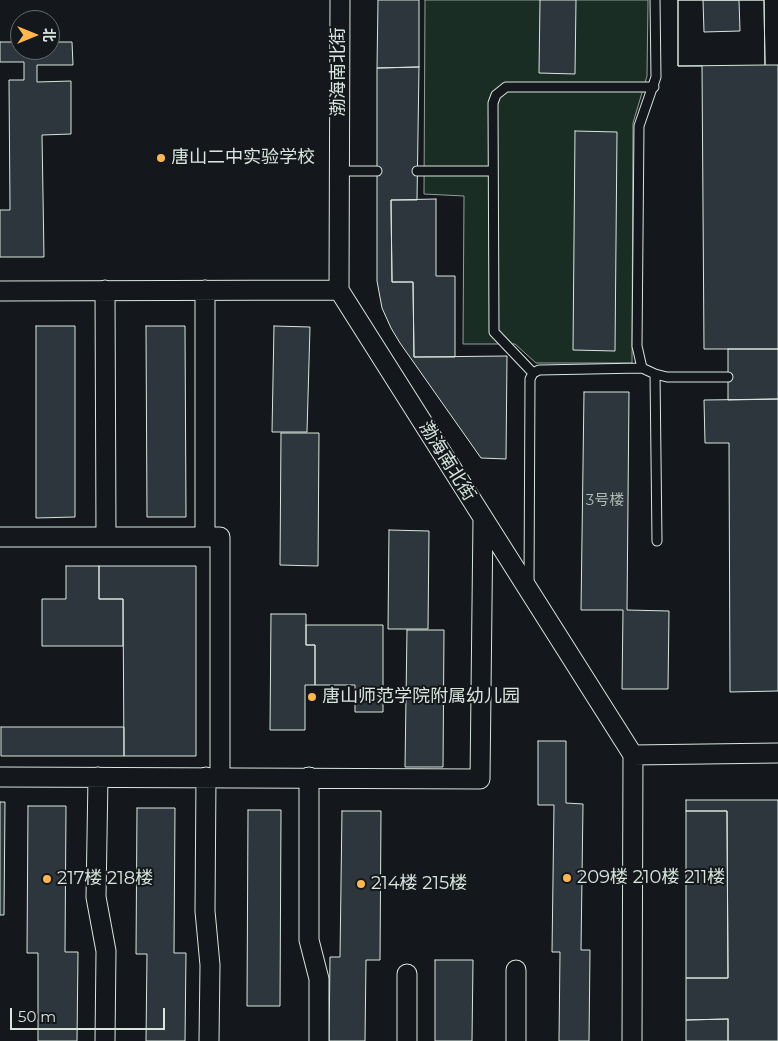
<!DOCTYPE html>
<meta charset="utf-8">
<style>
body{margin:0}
#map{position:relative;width:778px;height:1041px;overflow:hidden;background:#14181c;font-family:Montserrat,"Noto Sans SC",sans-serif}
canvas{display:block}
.north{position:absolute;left:10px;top:10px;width:50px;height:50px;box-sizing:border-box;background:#14181c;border:1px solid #626a69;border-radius:50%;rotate:90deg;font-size:14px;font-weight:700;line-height:20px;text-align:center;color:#d8e6dc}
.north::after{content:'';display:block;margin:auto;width:18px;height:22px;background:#ffb74d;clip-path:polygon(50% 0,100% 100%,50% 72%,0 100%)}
.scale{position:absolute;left:10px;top:1008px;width:155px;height:22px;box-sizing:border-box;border:2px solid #d8e6dc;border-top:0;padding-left:6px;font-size:15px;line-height:18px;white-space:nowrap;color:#d8e6dc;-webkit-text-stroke:4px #14181c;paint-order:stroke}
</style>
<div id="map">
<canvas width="778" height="1041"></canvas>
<div class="north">北</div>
<div class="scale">50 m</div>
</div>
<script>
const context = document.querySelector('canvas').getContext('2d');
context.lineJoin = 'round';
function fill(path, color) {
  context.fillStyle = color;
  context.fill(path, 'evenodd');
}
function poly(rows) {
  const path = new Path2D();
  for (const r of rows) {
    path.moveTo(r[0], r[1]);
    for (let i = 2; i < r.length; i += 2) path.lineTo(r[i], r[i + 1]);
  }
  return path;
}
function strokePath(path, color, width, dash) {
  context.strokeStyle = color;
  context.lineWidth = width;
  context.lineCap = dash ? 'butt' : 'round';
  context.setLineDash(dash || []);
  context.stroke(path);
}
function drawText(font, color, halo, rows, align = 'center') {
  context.font = font + ' Montserrat,"Noto Sans SC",sans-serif';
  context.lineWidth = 4;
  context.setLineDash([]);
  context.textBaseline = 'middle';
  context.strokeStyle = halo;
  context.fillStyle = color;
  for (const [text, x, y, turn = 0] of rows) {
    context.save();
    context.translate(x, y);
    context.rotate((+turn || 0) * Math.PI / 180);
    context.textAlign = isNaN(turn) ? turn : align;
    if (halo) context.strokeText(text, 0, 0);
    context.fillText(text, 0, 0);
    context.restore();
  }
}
const green = poly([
 [425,0,648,0,647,76,633,123,632,363,536,363,515,344,463,344,464,196,424,194,425,0]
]);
const building = poly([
 [378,0,419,0,419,67,377,68,378,0],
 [540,0,576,0,575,74,539,73,540,0],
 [678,0,764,0,765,65,678,66,678,0],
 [678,0,764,0,765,65,778,65,778,349,704,349,702,66,678,66,678,0],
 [703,0,739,0,740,31,704,32,703,0],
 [0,42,20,42,20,50,50,50,50,42,72,42,73,65,37,65,37,82,71,81,71,134,42,135,44,257,0,257,0,210,10,210,9,80,24,80,24,62,0,62,0,42],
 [419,67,417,200,391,200,392,282,413,282,414,357,507,356,506,459,481,458,400,343,391,328,382,308,377,281,377,68,419,67],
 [575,131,617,132,615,351,573,350,575,131],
 [436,199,436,276,455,276,455,357,414,357,413,282,392,282,391,200,436,199],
 [36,326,75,326,75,517,36,518,36,326],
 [146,326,185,326,186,517,147,517,146,326],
 [274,326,310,327,307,432,272,432,274,326],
 [728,349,778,349,778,399,728,400,728,349],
 [584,392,629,392,627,610,669,611,668,689,622,689,623,610,581,610,584,392],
 [778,399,778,691,730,692,729,443,705,443,704,400,778,399],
 [281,433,319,433,318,566,280,565,281,433],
 [389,530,429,531,428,629,388,629,389,530],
 [66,566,99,566,99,599,123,599,123,646,42,646,42,599,66,599,66,566],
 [99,566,196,566,196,756,124,756,123,599,99,599,99,566],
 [271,614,306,614,306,645,315,645,315,685,305,685,305,730,270,730,271,614],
 [306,625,383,625,383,712,355,712,355,685,315,685,315,645,306,645,306,625],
 [407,630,444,630,443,767,405,767,407,630],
 [1,727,124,727,124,756,1,756,1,727],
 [538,741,566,741,566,803,583,804,581,950,590,950,589,1041,559,1041,560,952,552,952,554,805,538,805,538,741],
 [686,800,778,800,778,1041,728,1041,728,1019,686,1020,686,978,728,978,727,811,686,811,686,800],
 [0,802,5,802,4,915,0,915,0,802],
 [28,806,66,806,65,952,78,952,77,1041,38,1041,38,953,27,953,28,806],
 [137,808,175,808,174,953,186,953,185,1041,146,1041,147,954,136,954,137,808],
 [248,810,281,810,280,1006,247,1006,248,810],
 [342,811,381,811,380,960,366,960,365,1041,329,1041,330,957,340,957,342,811],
 [686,811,727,811,728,978,686,978,686,811],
 [435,960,473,960,472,1041,435,1041,435,960],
 [728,1019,728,1041,686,1041,686,1020,728,1019]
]);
const lane = poly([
 [655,0,656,77,639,126,637,346,642,368,655,374,667,377,728,377],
 [338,171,377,171],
 [417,171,493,171],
 [533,373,494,332,493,103,496,95,506,87,654,87],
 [655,374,657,541],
 [529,585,530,379,533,373,539,370,642,368]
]);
const street = poly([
 [340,0,339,290,633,755],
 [105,290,106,537],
 [205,290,205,537],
 [0,291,339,290],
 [0,537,220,537,220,777],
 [633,755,778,753],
 [0,777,480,779,483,518],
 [98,777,96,897,106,951,105,1041],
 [206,777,205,911,210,965,209,1041],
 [309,777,309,940,319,979,319,1041],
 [407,1041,407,974],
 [516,1041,516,970],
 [632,1041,633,755]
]);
const markers = [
 [161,158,5,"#ffb74d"],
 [312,697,5,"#ffb74d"],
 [567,878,5,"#ffb74d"],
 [47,879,5,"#ffb74d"],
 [361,884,5,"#ffb74d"]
];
const numberNames = [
 ["3号楼",605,501]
];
const streetNames = [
 ["渤海南北街",339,72,-90],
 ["渤海南北街",447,461,58]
];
const poiNames = [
 ["唐山二中实验学校",171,158],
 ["唐山师范学院附属幼儿园",322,697],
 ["209楼 210楼 211楼",577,878],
 ["217楼 218楼",57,879],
 ["214楼 215楼",371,884]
];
fill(green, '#1a2d24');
strokePath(green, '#939e99', 1);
fill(building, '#2c363c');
strokePath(building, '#d8e6dc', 1);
strokePath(lane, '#d8e6dc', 11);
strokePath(street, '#d8e6dc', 21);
strokePath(lane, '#14181c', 9);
strokePath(street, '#14181c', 19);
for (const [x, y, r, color] of markers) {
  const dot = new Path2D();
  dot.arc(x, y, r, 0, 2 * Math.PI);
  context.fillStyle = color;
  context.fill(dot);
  strokePath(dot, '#14181c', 2);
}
drawText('15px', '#adbab4', null, numberNames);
drawText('18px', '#d8e6dc', '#14181c', streetNames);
drawText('18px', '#d8e6dc', '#14181c', poiNames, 'left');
</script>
